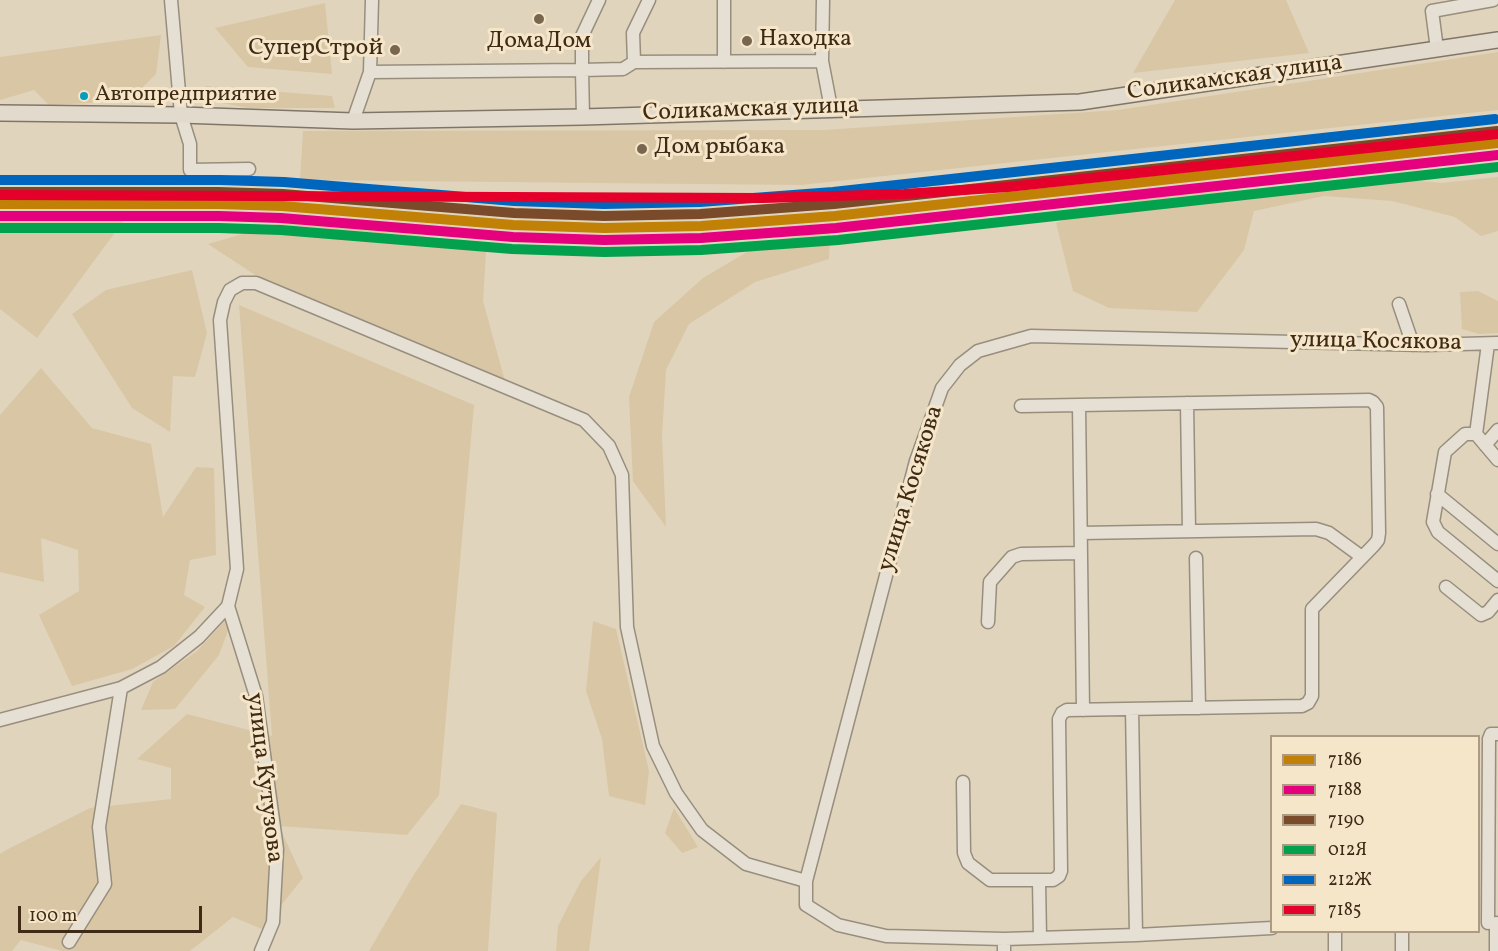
<!DOCTYPE html>
<meta charset="utf-8">
<style>
body{margin:0}
#map{position:relative;width:1498px;height:951px;overflow:hidden;background:#e1d4bc;font-family:Vollkorn,serif}
canvas{display:block}
.legend{position:absolute;left:1270px;top:735px;width:210px;height:198px;box-sizing:border-box;background:#f5e6ca;border:2px solid #ac9b82;margin:0;padding:8px 10px;list-style:none;font-size:18px;color:#3f2a15}
.legend li{display:flex;align-items:center;gap:12px;height:30px}
.legend b{width:30px;border:2px solid #ac9b82}
.scale{position:absolute;left:18px;top:906px;width:184px;height:27px;box-sizing:border-box;border:3px solid #3f2a15;border-top:0;padding-left:8px;font-size:18px;line-height:21px;white-space:nowrap;color:#3f2a15;-webkit-text-stroke:4px #f5e6ca;paint-order:stroke}
</style>
<div id="map">
<canvas width="1498" height="951"></canvas>
<ul class="legend">
<li><b style="height:8px;background:#c08106"></b>7186</li>
<li><b style="height:8px;background:#e5007d"></b>7188</li>
<li><b style="height:8px;background:#7a4b2a"></b>7190</li>
<li><b style="height:8px;background:#03a04e"></b>012Я</li>
<li><b style="height:8px;background:#0065bd"></b>212Ж</li>
<li><b style="height:8px;background:#e4002b"></b>7185</li>
</ul>
<div class="scale">100 m</div>
</div>
<script>
const context = document.querySelector('canvas').getContext('2d');
context.lineJoin = 'round';
function fill(path, color) {
  context.fillStyle = color;
  context.fill(path, 'evenodd');
}
function poly(rows) {
  const path = new Path2D();
  for (const r of rows) {
    path.moveTo(r[0], r[1]);
    for (let i = 2; i < r.length; i += 2) path.lineTo(r[i], r[i + 1]);
  }
  return path;
}
function strokePath(path, color, width, dash) {
  context.strokeStyle = color;
  context.lineWidth = width;
  context.lineCap = dash ? 'butt' : 'round';
  context.setLineDash(dash || []);
  context.stroke(path);
}
function drawText(font, color, halo, rows, align = 'center') {
  context.font = font + ' Vollkorn,serif';
  context.lineWidth = 6;
  context.setLineDash([]);
  context.textBaseline = 'middle';
  context.strokeStyle = halo;
  context.fillStyle = color;
  for (const [text, x, y, turn = 0] of rows) {
    context.save();
    context.translate(x, y);
    context.rotate((+turn || 0) * Math.PI / 180);
    context.textAlign = isNaN(turn) ? turn : align;
    if (halo) context.strokeText(text, 0, 0);
    context.fillText(text, 0, 0);
    context.restore();
  }
}
const green = poly([
 [1175,0,1286,0,1309,53,1133,73],
 [325,3,332,74,248,67,215,28],
 [161,35,156,74,129,101,49,105,34,90,0,100,0,57],
 [1498,52,1498,110,801,185,300,180,303,131,824,130,1118,110],
 [205,86,332,96,335,108,247,108,217,102],
 [1371,176,1441,183,1498,177,1498,231,1481,236,1455,217,1392,201,1324,196,1254,211,1244,250,1197,312,1109,308,1073,291,1056,223,1090,211,1162,193,1276,191],
 [0,215,128,215,37,338,0,309],
 [301,217,419,235,486,252,483,301,505,381,266,282,208,244],
 [830,228,829,259,755,282,689,324,666,370,662,436,666,527,633,481,629,397,654,322,703,278,757,246],
 [192,270,207,333,195,377,173,376,170,432,132,408,72,314,106,290],
 [1478,291,1498,301,1498,333,1479,334,1462,329,1460,292],
 [239,305,474,405,439,795,407,835,279,826,303,878,262,929,233,917,190,951,62,951,21,940,12,951,0,951,0,854,6,850,90,808,171,799,171,768,137,759,187,714,272,736],
 [41,368,92,428,151,444,163,517,196,467,214,468,216,555,190,560,184,595,205,607,174,646,132,669,72,686,39,615,79,591,78,550,41,538,44,582,0,572,0,415],
 [236,609,219,655,175,709,141,710,153,682,197,651],
 [593,621,616,629,649,771,645,805,609,796,602,739,586,691],
 [461,804,497,813,488,951,369,951,413,876],
 [674,808,698,847,682,853,665,833],
 [601,857,589,951,556,951,558,926,581,881]
]);
const minor = poly([
 [171,0,181,115,190,144,190,170,249,169],
 [599,0,582,36,582,70,623,69,634,62,822,61,831,108],
 [1437,49,1432,11,1493,0],
 [822,61,823,0],
 [634,62,633,33,649,0],
 [724,62,724,0],
 [370,72,582,70,583,117],
 [353,121,370,72,372,0],
 [1399,304,1413,345],
 [1488,344,1476,434,1465,434,1445,452,1433,522,1438,532,1498,581],
 [1187,403,1189,531],
 [1021,406,1079,405,1083,710],
 [1476,434,1498,460],
 [1485,445,1498,430],
 [1437,494,1498,544],
 [1081,533,1316,529,1329,533,1362,557],
 [1196,558,1199,708],
 [1446,587,1481,615,1488,612,1498,600],
 [228,606,256,696,277,849,273,922,261,951],
 [988,622,990,582,1012,557,1021,554,1081,553],
 [1132,709,1136,935],
 [0,720,121,688,161,667,199,637,228,606,237,569,220,320,224,302,230,290,242,283,256,283,584,420,609,446,622,475,627,627,653,746,676,793,702,830,746,864,806,881],
 [963,782,964,853,968,863,990,880,1039,880],
 [1488,923,1489,739,1491,734,1498,734],
 [1040,938,1039,880,1053,880,1059,876,1061,871,1059,719,1062,713,1067,710,1302,706,1308,703,1312,696,1312,609,1374,545,1378,540,1379,533,1377,407,1373,402,1369,400,1079,405],
 [1004,939,886,936,838,925,806,905,806,881,916,461,942,388,960,365,978,351,1031,336,1426,345,1498,343],
 [69,942,105,884,99,827,121,688],
 [1004,951,1004,939,1136,935,1272,928],
 [1335,951,1335,932],
 [1402,951,1402,932],
 [1496,951,1496,923]
]);
const major = poly([
 [0,113,181,115,353,121,583,117,1080,102,1498,40]
]);
const rail1 = poly([
 [0,204,219,204,282,206,513,225,604,228,701,226,835,216,1498,143]
]);
const rail2 = poly([
 [0,216,219,216,281,218,513,237,604,240,701,238,836,228,1498,155]
]);
const rail3 = poly([
 [0,192,219,192,283,194,514,213,604,216,700,214,834,204,1497,131]
]);
const rail4 = poly([
 [0,228,219,228,281,230,512,249,604,252,701,250,838,240,1498,167]
]);
const rail5 = poly([
 [0,180,220,180,284,182,514,201,604,204,700,202,833,192,1495,119]
]);
const rail6 = poly([
 [0,195,763,198,904,194,1008,187,1498,134]
]);
const markers = [
 [539,19,6,"#78664f"],
 [747,41,6,"#78664f"],
 [395,50,6,"#78664f"],
 [84,96,5,"#069cbc"],
 [642,149,6,"#78664f"]
];
const busNames = [
 ["Автопредприятие",95,96]
];
const poiNames = [
 ["Находка",759,41],
 ["ДомаДом",539,43,"center"],
 ["СуперСтрой",383,50,"right"],
 ["Дом рыбака",654,149]
];
const streetNames = [
 ["Соликамская улица",1235,79,-8],
 ["Соликамская улица",751,111,-2],
 ["улица Косякова",1376,343,1],
 ["улица Косякова",912,489,-73],
 ["улица Кутузова",263,778,83]
];
fill(green, '#d9c6a5');
strokePath(minor, '#978e7e', 15);
strokePath(major, '#807668', 18);
strokePath(minor, '#e6e0d4', 12);
strokePath(major, '#e2dacc', 15);
strokePath(rail1, '#c08106', 10);
strokePath(rail2, '#e5007d', 10);
strokePath(rail3, '#7a4b2a', 10);
strokePath(rail4, '#03a04e', 10);
strokePath(rail5, '#0065bd', 10);
strokePath(rail6, '#e4002b', 10);
for (const [x, y, r, color] of markers) {
  const dot = new Path2D();
  dot.arc(x, y, r, 0, 2 * Math.PI);
  context.fillStyle = color;
  context.fill(dot);
  strokePath(dot, '#f5e6ca', 2);
}
drawText('22px', '#3f2a15', '#f5e6ca', busNames, 'left');
drawText('24px', '#3f2a15', '#f5e6ca', poiNames, 'left');
drawText('24px', '#3f2a15', '#f5e6ca', streetNames);
</script>
